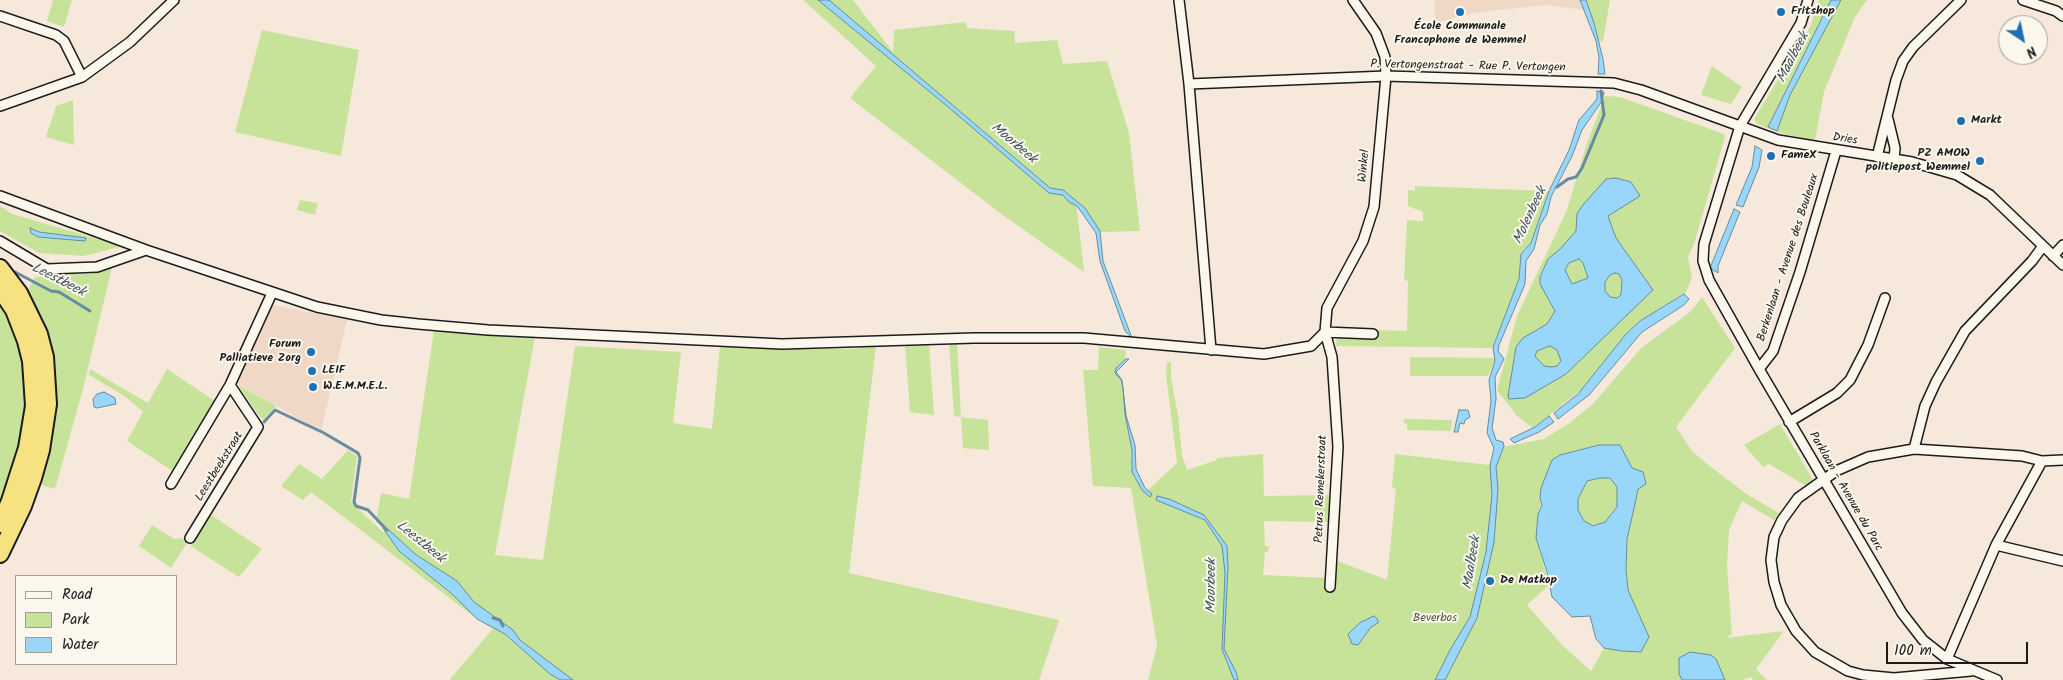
<!DOCTYPE html>
<meta charset="utf-8">
<style>
body{margin:0}
#map{position:relative;width:2063px;height:680px;overflow:hidden;background:#f6e9db;font-family:Kalam,sans-serif}
canvas{display:block}
.legend{position:absolute;left:15px;top:575px;width:162px;height:90px;box-sizing:border-box;background:#fbf7ec;border:1px solid #a29f99;margin:0;padding:6px 9px;list-style:none;font-size:15px;color:#1c1c1c}
.legend li{display:flex;align-items:center;gap:10px;height:25px}
.legend b{width:25px;border:1px solid #a29f99}
.north{position:absolute;left:1998px;top:15px;width:50px;height:50px;box-sizing:border-box;background:#fbf7ec;border:1px solid #a29f99;border-radius:50%;rotate:146deg;font-size:14px;font-weight:700;line-height:20px;text-align:center;color:#1c1c1c}
.north::after{content:'';display:block;margin:auto;width:18px;height:22px;background:#1f6fb2;clip-path:polygon(50% 0,100% 100%,50% 72%,0 100%)}
.scale{position:absolute;left:1886px;top:642px;width:142px;height:22px;box-sizing:border-box;border:2px solid #1c1c1c;border-top:0;padding-left:6px;font-size:15px;line-height:18px;white-space:nowrap;color:#1c1c1c;-webkit-text-stroke:4px #fbf7ec;paint-order:stroke}
</style>
<div id="map">
<canvas width="2063" height="680"></canvas>
<ul class="legend">
<li><b style="height:6px;background:#fbf7ec"></b>Road</li>
<li><b style="height:14px;background:#c7e39a"></b>Park</li>
<li><b style="height:14px;background:#99d7fa"></b>Water</li>
</ul>
<div class="north">N</div>
<div class="scale">100 m</div>
</div>
<script>
const context = document.querySelector('canvas').getContext('2d');
context.lineJoin = 'round';
function fill(path, color) {
  context.fillStyle = color;
  context.fill(path, 'evenodd');
}
function poly(rows) {
  const path = new Path2D();
  for (const r of rows) {
    path.moveTo(r[0], r[1]);
    for (let i = 2; i < r.length; i += 2) path.lineTo(r[i], r[i + 1]);
  }
  return path;
}
function strokePath(path, color, width, dash) {
  context.strokeStyle = color;
  context.lineWidth = width;
  context.lineCap = dash ? 'butt' : 'round';
  context.setLineDash(dash || []);
  context.stroke(path);
}
function drawText(font, color, halo, rows, align = 'center') {
  context.font = font + ' Kalam,sans-serif';
  context.lineWidth = 4;
  context.setLineDash([]);
  context.textBaseline = 'middle';
  context.strokeStyle = halo;
  context.fillStyle = color;
  for (const [text, x, y, turn = 0] of rows) {
    context.save();
    context.translate(x, y);
    context.rotate((+turn || 0) * Math.PI / 180);
    context.textAlign = isNaN(turn) ? turn : align;
    if (halo) context.strokeText(text, 0, 0);
    context.fillText(text, 0, 0);
    context.restore();
  }
}
const built = poly([
 [1434,0,1580,0,1584,10,1546,5,1473,13,1436,23],
 [273,305,347,320,321,431,237,384]
]);
const green = poly([
 [53,0,72,0,64,27,47,21],
 [803,0,853,0,893,52,894,30,966,22,967,28,1014,31,1015,43,1057,40,1063,64,1107,61,1129,133,1140,231,1100,232,1085,208,1076,201,1084,272,1004,216,850,98,876,66],
 [1586,0,1610,0,1603,41,1599,41],
 [1819,0,1867,0,1855,17,1824,92,1815,140,1811,140,1780,133,1757,124,1754,119,1810,27],
 [262,30,359,50,341,156,235,132],
 [1712,66,1742,87,1731,104,1701,95],
 [1605,96,1620,97,1724,134,1725,137,1694,244,1688,257,1692,278,1686,292,1640,321,1626,334,1586,386,1533,428,1517,416,1497,390,1517,316,1567,210,1586,146],
 [73,100,74,145,46,137,56,106],
 [1415,186,1549,191,1531,243,1523,251,1519,279,1492,348,1336,346,1337,336,1373,330,1407,331,1408,281,1404,280,1407,220,1423,221,1423,212,1408,206,1408,190,1415,191],
 [300,200,318,203,315,215,297,210],
 [0,206,12,214,122,246,84,256,39,253,0,231],
 [112,267,83,389,55,489,39,484,51,360,47,332,27,292,34,278,47,274,90,274],
 [1702,297,1735,348,1676,427,1692,451,1706,463,1745,493,1779,513,1774,520,1742,501,1729,530,1727,566,1732,634,1726,638,1784,631,1756,669,1767,680,1753,680,1751,677,1743,680,1148,680,1157,645,1131,488,1093,486,1083,370,1098,370,1099,347,1126,350,1125,358,1126,359,1115,370,1123,388,1132,450,1132,472,1141,489,1145,488,1148,490,1177,463,1166,375,1167,362,1171,362,1171,378,1178,415,1182,455,1187,470,1217,460,1217,458,1263,454,1264,496,1333,495,1331,522,1264,521,1265,546,1269,546,1268,552,1265,552,1263,575,1328,578,1335,560,1387,580,1396,489,1392,488,1395,454,1489,465,1502,447,1544,439,1568,424,1592,405,1641,348,1690,312],
 [1599,445,1620,445,1632,468,1638,489,1627,539,1626,570,1628,590,1642,621,1641,651,1622,651,1604,648,1591,671,1562,645,1527,605,1549,585,1536,538,1538,514,1552,460,1560,455],
 [0,301,12,322,23,356,27,385,26,418,23,438,0,508],
 [434,330,535,337,495,555,543,560,575,346,681,352,673,423,712,429,720,346,805,349,853,349,876,346,849,573,1059,620,1039,680,452,680,450,679,493,629,477,619,311,492,303,500,281,486,299,464,322,479,348,450,357,456,351,502,384,533,384,528,376,522,381,493,409,499],
 [949,343,957,343,961,417,988,420,989,450,963,448,961,417,954,416],
 [929,344,934,415,910,412,905,345],
 [1410,357,1494,358,1495,360,1488,376,1410,376],
 [90,369,148,403,167,369,215,401,174,472,127,441,143,412,126,397,89,375],
 [238,385,276,406,264,419,259,416],
 [1404,419,1452,420,1451,431,1407,430,1407,424,1404,423],
 [1780,424,1813,480,1806,486,1769,464,1763,467,1744,445],
 [1600,478,1610,478,1617,487,1617,507,1605,522,1593,526,1584,521,1578,510,1578,499,1587,481],
 [211,515,262,549,239,577,189,545,192,545],
 [152,525,174,539,182,538,187,543,171,568,139,546]
]);
const water = poly([
 [818,0,829,0,1050,188,1063,190,1085,208,1100,231,1103,261,1132,338,1125,331,1100,261,1096,233,1077,206,1069,202,1063,195,1049,193,947,106,818,0],
 [1580,0,1586,0,1594,23,1603,59,1605,74,1598,74,1599,57,1596,41,1580,0],
 [1831,0,1841,0,1790,95,1777,131,1768,127,1831,0],
 [1597,91,1604,92,1602,101,1582,130,1572,156,1551,197,1547,214,1540,225,1534,249,1526,261,1525,284,1499,345,1498,351,1504,359,1495,377,1496,399,1492,428,1496,440,1503,442,1504,446,1496,467,1498,489,1494,542,1477,618,1445,680,1435,680,1450,650,1470,617,1486,552,1492,495,1490,465,1494,448,1487,433,1491,401,1489,380,1495,361,1493,347,1519,279,1521,254,1531,243,1549,191,1569,150,1579,120,1597,99,1597,91],
 [1755,146,1762,150,1759,167,1743,207,1736,205,1752,167,1755,146],
 [1616,178,1631,182,1640,196,1608,216,1616,238,1653,290,1566,374,1525,398,1509,399,1508,396,1516,347,1523,338,1547,324,1555,311,1540,284,1540,277,1548,259,1560,249,1576,231,1577,214,1582,206,1606,179,1616,178],
 [1579,259,1583,263,1588,278,1572,284,1565,270,1569,263,1579,259],
 [1615,273,1619,274,1622,280,1621,295,1617,298,1610,297,1605,291,1605,282,1610,275,1615,273],
 [1550,346,1557,350,1561,361,1557,366,1551,367,1544,366,1535,356,1537,351,1550,346],
 [1734,209,1740,212,1718,266,1718,273,1710,268,1734,209],
 [30,228,39,232,86,238,85,241,38,237,31,233,30,228],
 [1684,294,1689,299,1684,305,1642,332,1589,395,1558,419,1554,413,1578,394,1626,334,1640,321,1684,294],
 [1126,359,1129,359,1116,372,1122,380,1126,416,1135,445,1136,469,1145,488,1152,494,1150,497,1142,490,1132,472,1132,450,1125,414,1123,388,1121,380,1115,373,1116,368,1126,359],
 [104,392,115,398,116,404,97,408,94,407,93,399,97,394,104,392],
 [1459,410,1468,410,1470,417,1465,420,1464,424,1460,423,1458,432,1454,432,1459,410],
 [1549,416,1554,422,1539,432,1514,443,1510,439,1535,427,1549,416],
 [1599,445,1620,445,1632,468,1643,472,1646,484,1638,489,1635,504,1627,539,1626,570,1628,590,1649,637,1641,652,1622,651,1604,648,1596,639,1590,616,1572,617,1552,597,1547,572,1536,538,1538,514,1542,505,1540,498,1541,488,1552,460,1560,455,1599,445],
 [1600,478,1610,478,1617,487,1617,507,1605,522,1593,526,1584,521,1578,510,1578,499,1587,481,1600,478],
 [1157,496,1169,499,1204,515,1227,546,1228,567,1224,649,1236,672,1238,680,1234,680,1222,649,1225,573,1222,546,1205,520,1156,500,1157,496],
 [383,528,389,530,415,554,457,581,474,602,513,630,520,640,573,680,560,680,550,674,505,634,477,619,452,594,399,551,383,528],
 [1374,616,1378,620,1378,623,1371,627,1358,645,1352,644,1348,634,1361,622,1374,616],
 [1690,652,1711,655,1716,659,1725,680,1682,680,1679,674,1679,658,1690,652]
]);
const stream = poly([
 [1557,187,1568,179,1576,177,1582,168,1604,115,1601,91],
 [15,272,51,291,59,292,90,311],
 [264,422,275,410,324,433,358,453,360,458,354,502,356,506,368,510,387,530],
 [493,618,500,620,503,626]
]);
const minor = poly([
 [1179,0,1189,84,1211,350],
 [1808,0,1801,23,1740,126,1704,244,1703,261,1709,280,1759,369,1902,613,1923,640,1947,659,1997,680],
 [2023,0,2056,11,2063,16],
 [0,16,56,35,64,41,82,77],
 [1189,84,1386,76,1614,83,1641,90,1778,140,1912,162,1957,175,1990,195,2063,265],
 [0,106,82,77,130,42,174,0],
 [1888,119,1895,148,1894,159],
 [1877,157,1896,80,1903,61,1913,47,1961,0],
 [0,196,146,250,317,307,381,320,418,324,488,330,782,344,974,338,1084,338,1264,354,1311,346,1325,332],
 [0,241,47,269,97,267,146,250],
 [2053,256,2063,245],
 [1325,332,1373,334],
 [1759,369,1773,351,1800,272,1836,151],
 [1789,422,1837,393,1850,380,1868,345,1885,298],
 [1914,449,1925,406,1936,382,1965,331,2032,261,2043,246],
 [171,484,230,385,272,293],
 [190,538,258,427,230,385],
 [1996,545,2063,561],
 [1330,587,1338,447,1332,357,1325,332,1327,308,1363,241,1374,207,1386,76,1385,57,1376,33,1353,0],
 [1947,659,1996,545,2042,461],
 [1971,671,1894,678,1863,675,1848,671,1815,652,1796,631,1781,605,1774,582,1771,560,1774,537,1782,520,1798,498,1836,471,1868,457,1914,449,2022,456,2042,461,2063,460]
]);
const motorway = poly([
 [0,268,19,293,39,334,45,357,48,404,41,450,33,478,23,506,0,554],
 [0,289,14,310,26,341,31,361,34,406,27,448,10,501,0,524]
]);
const markers = [
 [1460,12,5,"#1f6fb2"],
 [1781,12,5,"#1f6fb2"],
 [1961,121,5,"#1f6fb2"],
 [1771,156,5,"#1f6fb2"],
 [1980,161,5,"#1f6fb2"],
 [311,352,5,"#1f6fb2"],
 [312,371,5,"#1f6fb2"],
 [313,387,5,"#1f6fb2"],
 [1490,581,5,"#1f6fb2"]
];
const poiNames = [
 ["Fritshop",1791,12],
 ["École Communale",1460,27,"center"],
 ["Francophone de Wemmel",1460,41,"center"],
 ["Markt",1971,121],
 ["PZ AMOW",1970,154,"right"],
 ["politiepost Wemmel",1970,168,"right"],
 ["FameX",1781,156],
 ["Forum",301,345,"right"],
 ["Palliatieve Zorg",301,359,"right"],
 ["LEIF",322,371],
 ["W.E.M.M.E.L.",323,387],
 ["De Matkop",1500,581]
];
const streetNames = [
 ["P. Vertongenstraat - Rue P. Vertongen",1468,67,1],
 ["Dries",1845,140,8],
 ["Winkel",1365,166,-85],
 ["Berkenlaan - Avenue des Bouleaux",1789,258,-72],
 ["Leestbeekstraat",220,467,-58],
 ["Petrus Remekerstraat",1322,489,-88],
 ["Parklaan - Avenue du Parc",1845,492,60]
];
const parkNames = [
 ["Beverbos",1435,619]
];
const waterNames = [
 ["Maalbeek",1794,58,-63],
 ["Moorbeek",1013,144,40],
 ["Molenbeek",1531,216,-65],
 ["Leestbeek",58,281,27],
 ["Leestbeek",420,543,39],
 ["Maalbeek",1473,563,-81],
 ["Moorbeek",1213,586,-90]
];
fill(built, '#f0d8c6');
fill(green, '#c7e39a');
fill(water, '#99d7fa');
strokePath(water, '#678ca1', 1);
strokePath(stream, '#678ca1', 3);
strokePath(minor, '#1c1c1c', 12);
strokePath(motorway, '#1c1c1c', 20);
strokePath(minor, '#fbf7ec', 9);
strokePath(motorway, '#f6e281', 16);
for (const [x, y, r, color] of markers) {
  const dot = new Path2D();
  dot.arc(x, y, r, 0, 2 * Math.PI);
  context.fillStyle = color;
  context.fill(dot);
  strokePath(dot, '#fbf7ec', 2);
}
drawText('bold 12px', '#1c1c1c', '#fbf7ec', poiNames, 'left');
drawText('12px', '#1c1c1c', '#fbf7ec', streetNames);
drawText('12px', '#4f5842', '#fbf7ec', parkNames);
drawText('italic 14px', '#42545f', '#fbf7ec', waterNames);
</script>
